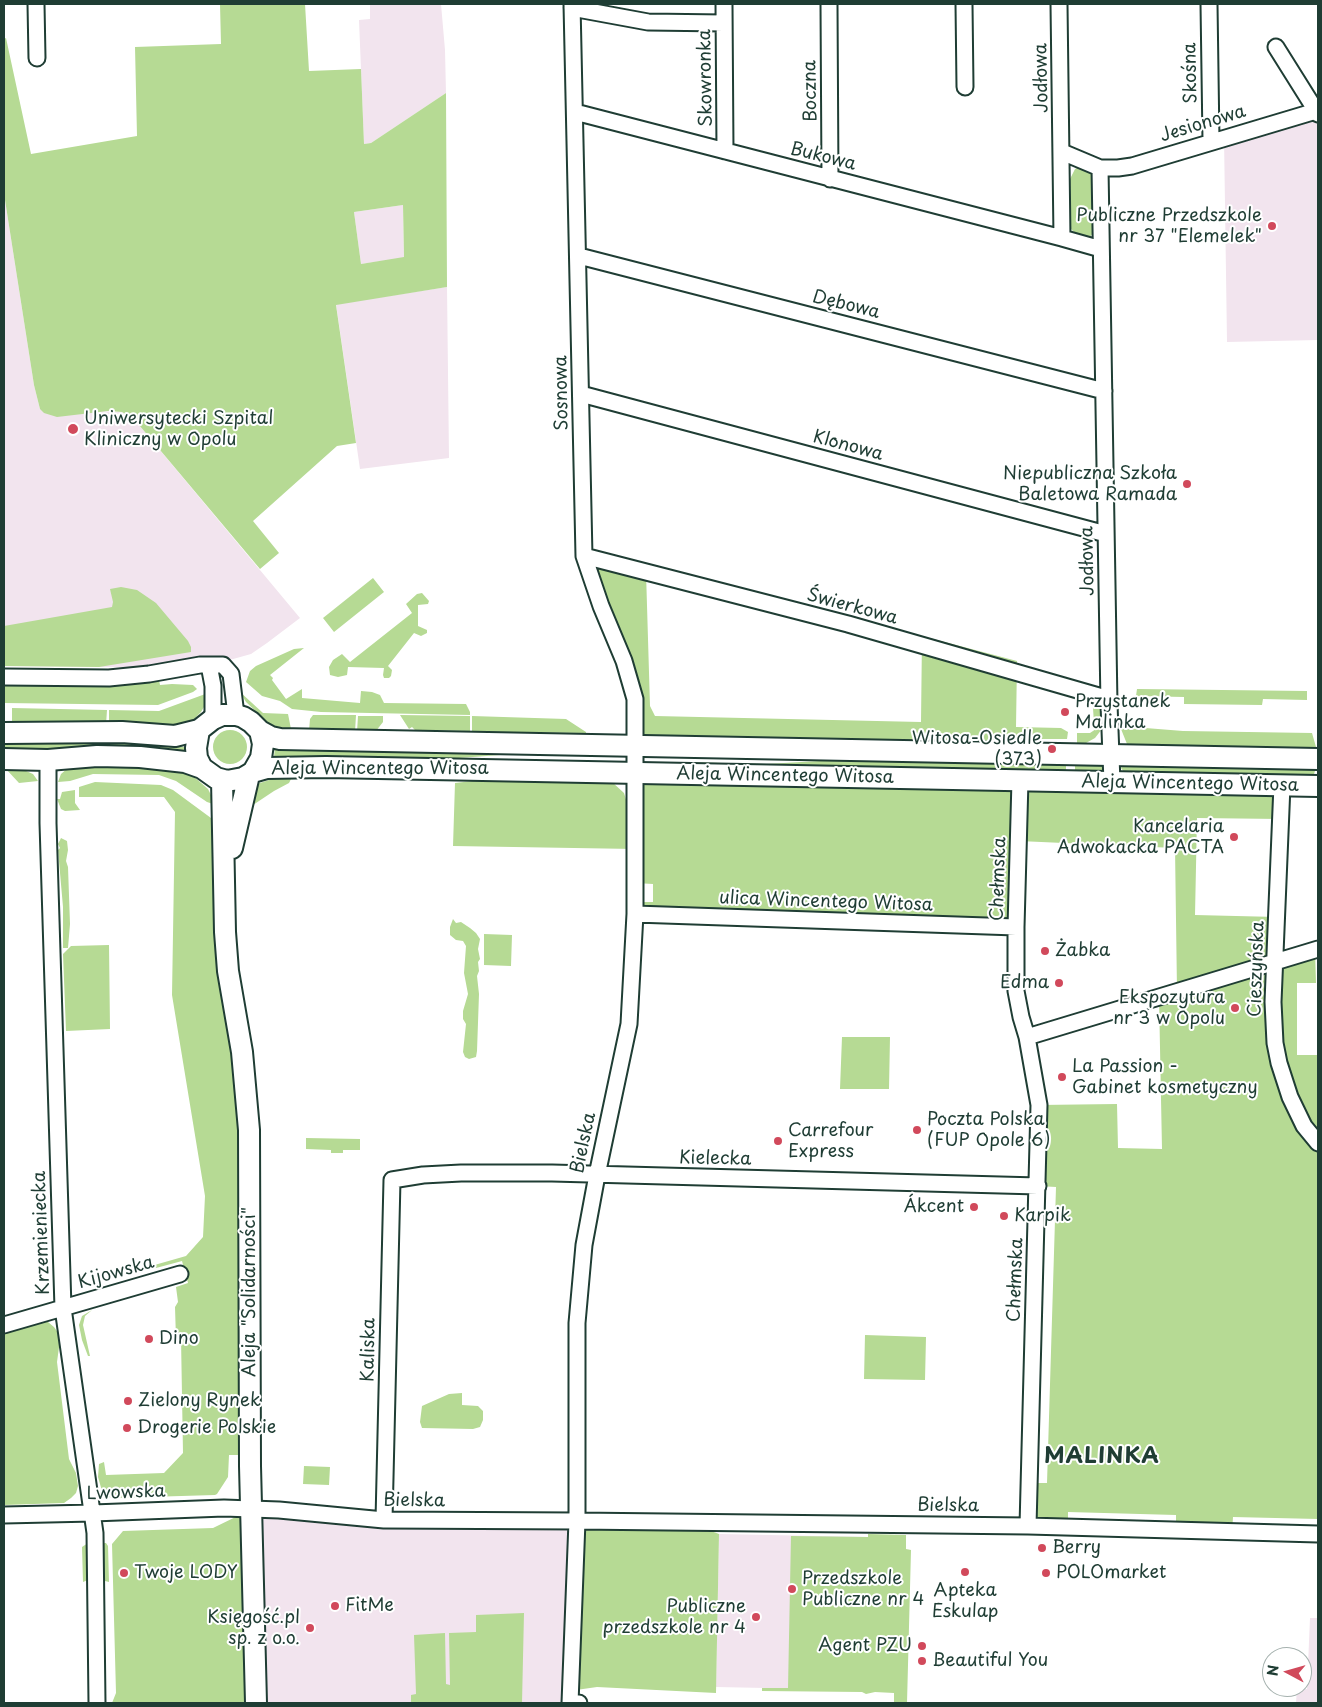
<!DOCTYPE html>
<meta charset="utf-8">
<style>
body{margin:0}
#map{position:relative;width:1322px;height:1707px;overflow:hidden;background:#fff;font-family:"Playpen Sans",sans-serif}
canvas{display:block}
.frame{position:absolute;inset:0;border:5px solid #1f3d34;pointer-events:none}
.north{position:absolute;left:1262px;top:1647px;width:50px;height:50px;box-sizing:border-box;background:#fff;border:1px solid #a5b1ae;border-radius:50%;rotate:276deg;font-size:14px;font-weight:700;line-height:20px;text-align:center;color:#1f3d34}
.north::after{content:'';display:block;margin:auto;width:18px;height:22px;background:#d1495b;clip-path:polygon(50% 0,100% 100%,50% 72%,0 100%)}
</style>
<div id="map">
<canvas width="1322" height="1707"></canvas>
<div class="frame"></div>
<div class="north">N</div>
</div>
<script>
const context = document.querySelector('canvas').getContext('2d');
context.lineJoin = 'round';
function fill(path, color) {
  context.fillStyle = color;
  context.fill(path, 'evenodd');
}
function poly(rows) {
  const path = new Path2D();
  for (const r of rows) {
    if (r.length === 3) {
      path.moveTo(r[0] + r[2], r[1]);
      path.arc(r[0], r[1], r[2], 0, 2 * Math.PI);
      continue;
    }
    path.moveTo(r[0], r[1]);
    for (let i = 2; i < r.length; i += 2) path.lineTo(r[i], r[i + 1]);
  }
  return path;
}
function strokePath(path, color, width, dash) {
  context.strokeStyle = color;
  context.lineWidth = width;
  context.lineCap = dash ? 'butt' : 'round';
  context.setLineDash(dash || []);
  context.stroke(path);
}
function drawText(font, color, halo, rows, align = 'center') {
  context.font = font + ' "Playpen Sans",sans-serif';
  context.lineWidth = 4;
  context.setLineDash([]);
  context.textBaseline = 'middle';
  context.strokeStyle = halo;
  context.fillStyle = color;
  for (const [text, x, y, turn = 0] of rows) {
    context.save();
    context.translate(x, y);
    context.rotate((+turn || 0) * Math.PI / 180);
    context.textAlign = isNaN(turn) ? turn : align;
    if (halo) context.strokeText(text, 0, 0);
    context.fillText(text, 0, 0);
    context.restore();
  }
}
const built = poly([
 [370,4,441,4,445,50,446,93,371,143,364,144,359,20,370,19],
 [1318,114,1318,340,1227,342,1224,137],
 [4,200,5,200,34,385,40,409,122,412,134,419,300,618,267,643,251,654,201,668,4,666],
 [403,205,404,258,361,264,354,212],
 [447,287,449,458,360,469,336,304],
 [250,1510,581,1521,575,1703,256,1703],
 [719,1534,868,1537,865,1690,716,1687],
 [1310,1618,1318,1618,1318,1703,1296,1703,1297,1689,1307,1689]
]);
const green = poly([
 [220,4,305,4,309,71,361,69,364,144,371,143,446,93,447,287,336,305,356,443,337,446,253,521,279,553,260,569,134,419,122,412,108,411,57,417,44,413,40,409,34,385,5,200,4,200,4,39,6,38,31,154,137,136,135,47,221,44],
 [403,205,404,257,361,264,354,212],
 [1081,166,1095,173,1094,232,1090,237,1085,238,1079,237,1071,229,1070,179,1075,169],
 [584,556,646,572,650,706,655,716,921,722,922,636,1017,661,1016,727,1061,728,1068,732,1067,739,1036,739,1035,742,1016,742,1015,753,635,746,635,699],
 [373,578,384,592,334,632,323,618],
 [121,587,137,590,156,603,188,641,191,647,191,652,99,667,4,666,4,626,112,607,113,602,110,589],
 [422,593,429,601,428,604,418,605,418,626,427,630,427,633,421,636,414,633,388,666,392,670,391,676,389,678,384,678,383,675,384,668,348,667,347,675,338,677,330,675,329,667,333,660,342,654,350,662,412,613,406,604,417,594],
 [304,648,270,675,273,678,272,680,286,699,302,689,302,698,360,703,361,691,372,692,380,695,384,703,466,704,470,712,470,715,321,712,292,709,280,701,262,696,246,682,250,671,256,666,294,649],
 [159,680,160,685,172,684,193,685,197,689,193,692,158,705,4,703,4,685,103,685],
 [1137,689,1307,691,1307,700,1263,699,1262,705,1184,704,1184,697,1136,696],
 [240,692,263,713,288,714,291,729,279,728,267,722,246,702],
 [208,693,207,702,201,712,193,720,182,724,109,725,109,710,159,711],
 [1099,704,1103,712,1105,724,1094,724,1093,708],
 [12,708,107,710,106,725,12,723],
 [313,715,356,715,355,732,309,731,310,719],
 [400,715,470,716,470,731,415,730,412,727,409,729],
 [358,716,383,716,383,722,376,731,357,732],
 [472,716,566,719,586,732,586,733,472,732],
 [1133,727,1183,731,1312,733,1316,747,1270,747,1268,750,1131,747,1127,744,1121,729,1132,729],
 [1096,729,1102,729,1095,738,1086,743,1077,743,1077,733,1090,733],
 [230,747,17],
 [4,742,131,742,184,747,184,752,108,747,35,751,4,751],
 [275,747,611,754,607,756,514,754,445,759,274,757],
 [855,759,1066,763,1066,772,679,764,679,762,766,764],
 [1075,763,1102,764,1104,767,1104,771,1101,773,1075,772],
 [86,765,127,766,182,771,192,775,208,789,216,805,207,802,176,781,159,775,93,774,70,781,58,782,61,774,69,767],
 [1123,765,1316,767,1313,778,1124,772,1121,768],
 [6,769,26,771,33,774,38,781,19,783],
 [635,773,1282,785,1280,819,1197,818,1195,915,1277,917,1275,961,1315,950,1316,983,1297,983,1297,1055,1317,1055,1318,1081,1318,1519,1233,1517,1232,1532,1176,1531,1176,1515,1068,1512,1068,1527,1028,1526,1029,1483,1047,1483,1056,1187,1038,1186,1039,1105,1117,1104,1118,1148,1162,1149,1159,997,1177,991,1175,848,1019,841,1016,927,635,914,635,902,653,902,653,884,635,883,635,849,453,846,455,783,481,780,612,782,624,793,628,806],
 [292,777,289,783,274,791,250,807,254,788,257,784,272,779],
 [95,782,161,785,173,790,211,818,218,818,240,1103,241,1455,229,1455,228,1477,217,1494,215,1495,114,1498,108,1497,102,1491,98,1477,99,1464,104,1462,106,1475,164,1473,183,1453,181,1338,176,1339,175,1307,178,1302,176,1287,188,1283,182,1261,156,1268,151,1266,186,1256,203,1237,205,1196,172,995,175,812,164,797,79,797,79,787],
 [75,790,75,803,80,810,65,811,61,809,57,799,60,799,62,792],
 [61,838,67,841,68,850,66,861,68,867,70,924,68,948,63,948,63,907,58,850,60,848,58,844],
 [453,919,456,923,461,922,470,928,476,933,480,939,478,949,480,959,478,962,479,971,477,976,479,994,477,1051,476,1057,469,1059,465,1057,463,1052,466,1024,463,1019,463,1011,468,994,464,973,466,946,463,941,456,940,450,935,450,927],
 [484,934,512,935,511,966,484,965],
 [109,945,110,1029,66,1031,63,954,71,946],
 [842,1037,890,1037,889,1089,840,1089],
 [306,1138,360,1139,360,1150,343,1150,343,1153,331,1153,331,1150,306,1149],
 [92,1310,85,1316,83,1325,90,1356,88,1356,82,1340,79,1325,82,1316],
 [42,1322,48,1322,54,1327,59,1334,60,1340,57,1362,69,1459,76,1473,78,1486,76,1493,71,1498,64,1503,4,1505,4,1333],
 [865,1335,926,1337,925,1380,864,1379],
 [462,1393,462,1405,478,1406,483,1411,483,1420,480,1427,473,1429,422,1428,420,1422,422,1406,449,1394],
 [304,1466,330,1467,329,1485,303,1484],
 [250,1510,256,1703,112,1703,116,1693,112,1544,123,1531,213,1528],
 [581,1521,688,1522,719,1534,716,1693,597,1687,576,1690],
 [868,1534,906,1535,906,1549,911,1550,907,1703,894,1703,894,1693,875,1692,866,1694,862,1692,762,1691,762,1688,788,1688,791,1536,868,1537],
 [88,1543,88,1580,83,1582,82,1547],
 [102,1543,106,1543,108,1546,109,1582,105,1581,103,1577],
 [524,1613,522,1703,411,1703,411,1695,416,1694,414,1635,445,1633,446,1684,450,1685,449,1633,476,1632,476,1615]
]);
const minor = poly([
 [36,4,37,58],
 [572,4,584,556,601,606,624,661,635,699,635,914,629,1024,597,1175,584,1245,577,1323,577,1521,1028,1526,1318,1534],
 [724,4,725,151],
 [829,4,830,179],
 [964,4,965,87],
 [1059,4,1062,238,1101,249],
 [1209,4,1211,141],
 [572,8,648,22,724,23],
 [1276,47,1318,114],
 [575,112,1062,238],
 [1062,152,1100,168,1118,168,1132,166,1316,111],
 [1100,168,1109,704,1112,782],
 [579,256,1104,391],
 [581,394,1106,534],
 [584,556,848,624,1109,699],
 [209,665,213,686,213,719],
 [4,677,109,678,149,674,200,665,223,665,231,674,236,715],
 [48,760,48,823,63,1308,95,1533,97,1703],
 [1020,780,1016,927,1016,991,1021,1017,1027,1037,1039,1105,1028,1526],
 [1282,785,1273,1002,1275,1043,1279,1063,1290,1097,1304,1126,1318,1143],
 [635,914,1016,927],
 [1027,1037,1318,949],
 [4,1325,180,1274],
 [4,1515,93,1513,224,1508,279,1510,384,1520,577,1521,570,1703,579,1703],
 [384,1520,392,1180,423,1175,461,1173,552,1173,1038,1186]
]);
const tertiary = poly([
 [222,715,236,715,243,717,251,722,260,731,263,744,261,758,253,772,243,778,227,781,216,778,202,768,197,758,196,748,199,730,213,719,222,715],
 [260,731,271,737,280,739,1318,759],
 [4,733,122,732,175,736,199,730],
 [4,759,48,760,97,756,140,757,185,762,202,768],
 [253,772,267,768,326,767,1318,786],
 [222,780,225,932,228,971,242,1052,249,1130,250,1466,256,1703],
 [232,848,249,775]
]);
const markers = [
 [1272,226,5,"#d1495b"],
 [73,429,6,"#d1495b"],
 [1187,484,5,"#d1495b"],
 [1065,712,5,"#d1495b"],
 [1052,749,5,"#d1495b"],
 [1234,837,5,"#d1495b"],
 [1045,951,5,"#d1495b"],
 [1059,983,5,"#d1495b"],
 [1235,1008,5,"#d1495b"],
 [1062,1077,5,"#d1495b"],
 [917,1130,5,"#d1495b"],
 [778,1141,5,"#d1495b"],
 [974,1207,5,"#d1495b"],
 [1004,1216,5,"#d1495b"],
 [149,1339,5,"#d1495b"],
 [128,1401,5,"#d1495b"],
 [127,1428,5,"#d1495b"],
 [1042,1548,5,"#d1495b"],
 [965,1572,5,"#d1495b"],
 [124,1573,5,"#d1495b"],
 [1046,1573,5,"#d1495b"],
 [792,1589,5,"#d1495b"],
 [335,1606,5,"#d1495b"],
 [756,1617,5,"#d1495b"],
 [310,1628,5,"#d1495b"],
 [922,1646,5,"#d1495b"],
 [922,1661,5,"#d1495b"]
];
const streetNames = [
 ["Skośna",1191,73,-91],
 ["Skowronka",706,78,-91],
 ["Jodłowa",1042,78,-91],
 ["Boczna",811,91,-91],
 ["Jesionowa",1203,124,-17],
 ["Bukowa",823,157,14],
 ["Dębowa",846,305,14],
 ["Sosnowa",562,393,-91],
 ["Klonowa",848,446,15],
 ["Jodłowa",1088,561,-91],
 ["Świerkowa",852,607,15],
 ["Aleja Wincentego Witosa",380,769],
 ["Aleja Wincentego Witosa",785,776,1],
 ["Aleja Wincentego Witosa",1190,784,1],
 ["Chełmska",999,879,-88],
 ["ulica Wincentego Witosa",826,902,2],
 ["Cieszyńska",1257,969,-88],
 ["Bielska",584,1143,-78],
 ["Kielecka",715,1159,1],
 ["Krzemieniecka",42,1233,-92],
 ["Kijowska",116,1273,-16],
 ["Chełmska",1016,1280,-88],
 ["Aleja \"Solidarności\"",250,1292,-90],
 ["Kaliska",369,1350,-89],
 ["Lwowska",126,1493,-2],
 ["Bielska",414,1501,1],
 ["Bielska",948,1506,1]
];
const poiNames = [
 ["Publiczne Przedszkole",1262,216,"right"],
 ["nr 37 \"Elemelek\"",1262,237,"right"],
 ["Uniwersytecki Szpital",84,419],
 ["Kliniczny w Opolu",84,440],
 ["Niepubliczna Szkoła",1177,474,"right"],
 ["Baletowa Ramada",1177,495,"right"],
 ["Przystanek",1075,702],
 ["Malinka",1075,723],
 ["Witosa-Osiedle",1042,739,"right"],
 ["(373)",1042,760,"right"],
 ["Kancelaria",1224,827,"right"],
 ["Adwokacka PACTA",1224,848,"right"],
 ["Żabka",1055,951],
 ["Edma",1049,983,"right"],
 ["Ekspozytura",1225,998,"right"],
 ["nr 3 w Opolu",1225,1019,"right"],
 ["La Passion -",1072,1067],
 ["Gabinet kosmetyczny",1072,1088],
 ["Poczta Polska",927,1120],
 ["(FUP Opole 6)",927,1141],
 ["Carrefour",788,1131],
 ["Express",788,1152],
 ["Ákcent",964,1207,"right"],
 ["Karpik",1014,1216],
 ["Dino",159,1339],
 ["Zielony Rynek",138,1401],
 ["Drogerie Polskie",137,1428],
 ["Berry",1052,1548],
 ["Twoje LODY",134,1573],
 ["POLOmarket",1056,1573],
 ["Przedszkole",802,1579],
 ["Publiczne nr 4",802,1600],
 ["Apteka",965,1591,"center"],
 ["Eskulap",965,1612,"center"],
 ["FitMe",345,1606],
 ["Publiczne",746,1607,"right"],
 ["przedszkole nr 4",746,1628,"right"],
 ["Księgość.pl",300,1618,"right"],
 ["sp. z o.o.",300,1639,"right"],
 ["Agent PZU",912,1646,"right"],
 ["Beautiful You",932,1661]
];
const districtNames = [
 ["MALINKA",1102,1457]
];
fill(built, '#f2e4ee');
fill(green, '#b6da94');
strokePath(minor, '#1f3d34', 19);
strokePath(tertiary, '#1f3d34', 24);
strokePath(minor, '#fff', 15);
strokePath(tertiary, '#fff', 20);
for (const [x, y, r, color] of markers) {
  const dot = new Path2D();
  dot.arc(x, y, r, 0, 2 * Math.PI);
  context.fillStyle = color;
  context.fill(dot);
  strokePath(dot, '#fff', 2);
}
drawText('18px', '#1f3d34', '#fff', streetNames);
drawText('18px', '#1f3d34', '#fff', poiNames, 'left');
context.letterSpacing = '1px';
drawText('bold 22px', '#1f3d34', '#fff', districtNames);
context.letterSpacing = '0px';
</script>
